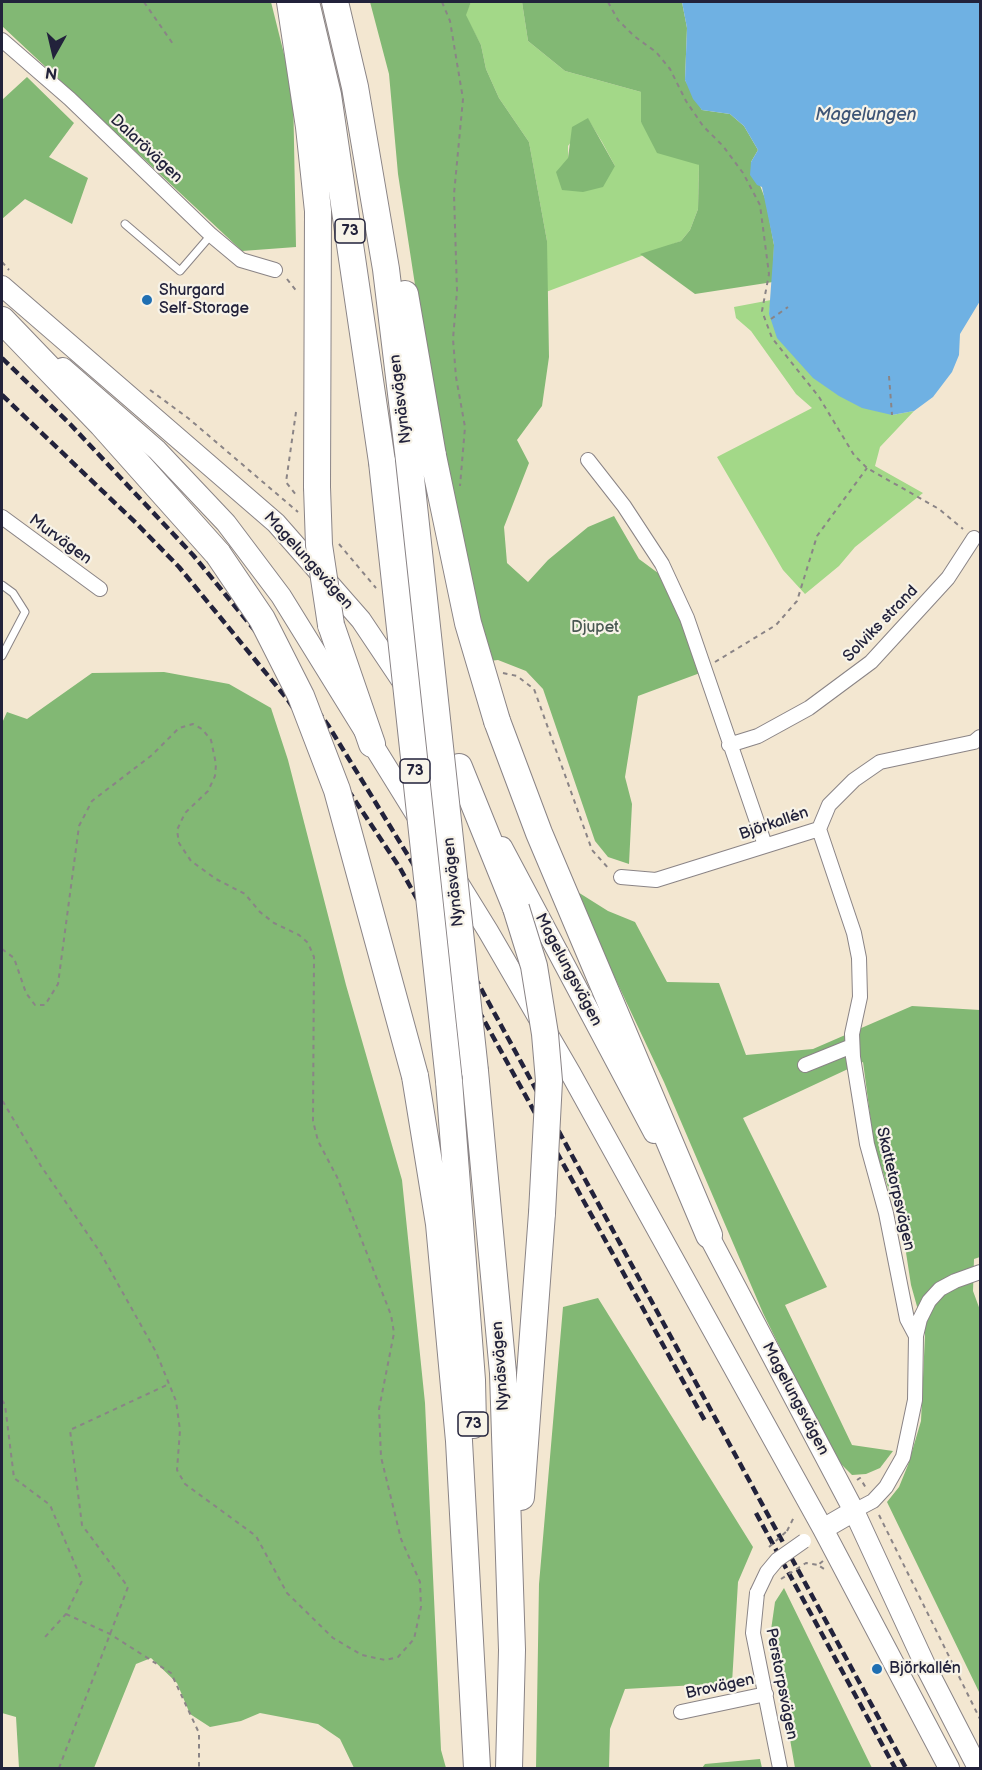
<!DOCTYPE html>
<meta charset="utf-8">
<style>
body{margin:0}
#map{position:relative;width:982px;height:1770px;overflow:hidden;background:#f3e7d1;font-family:"Balsamiq Sans",sans-serif}
canvas{display:block}
.frame{position:absolute;inset:0;border:3px solid #22223b;pointer-events:none}
.north{position:absolute;left:24px;top:24px;width:60px;height:60px;-webkit-text-stroke:4px #f7f3e8;paint-order:stroke;rotate:188deg;font-size:16px;font-weight:700;line-height:24px;text-align:center;color:#22223b}
.north::after{content:'';display:block;margin:auto;width:21px;height:27px;background:#22223b;clip-path:polygon(50% 0,100% 100%,50% 72%,0 100%)}
</style>
<div id="map">
<canvas width="982" height="1770"></canvas>
<div class="frame"></div>
<div class="north">N</div>
</div>
<script>
const context = document.querySelector('canvas').getContext('2d');
context.lineJoin = 'round';
function fill(path, color) {
  context.fillStyle = color;
  context.fill(path, 'evenodd');
}
function poly(rows) {
  const path = new Path2D();
  for (const r of rows) {
    path.moveTo(r[0], r[1]);
    for (let i = 2; i < r.length; i += 2) path.lineTo(r[i], r[i + 1]);
  }
  return path;
}
function strokePath(path, color, width, dash) {
  context.strokeStyle = color;
  context.lineWidth = width;
  context.lineCap = dash ? 'butt' : 'round';
  context.setLineDash(dash || []);
  context.stroke(path);
}
function drawText(font, color, halo, rows, align = 'center') {
  context.font = font + ' "Balsamiq Sans",sans-serif';
  context.lineWidth = 4.5;
  context.setLineDash([]);
  context.textBaseline = 'middle';
  context.strokeStyle = halo;
  context.fillStyle = color;
  for (const [text, x, y, turn = 0] of rows) {
    context.save();
    context.translate(x, y);
    context.rotate((+turn || 0) * Math.PI / 180);
    context.textAlign = isNaN(turn) ? turn : align;
    if (halo) context.strokeText(text, 0, 0);
    context.fillText(text, 0, 0);
    context.restore();
  }
}
const green = poly([
 [471,2,522,2,528,41,565,71,641,92,641,122,699,165,698,209,690,230,681,241,546,292,547,241,529,142,499,98,486,69,481,45,465,15],
 [588,119,602,142,615,166,568,158,568,146],
 [771,300,769,314,892,415,914,411,880,447,875,466,923,493,855,547,839,566,805,594,783,570,717,457,812,408,796,394,751,331,736,318,734,307]
]);
const forest = poly([
 [2,2,271,2,293,90,296,247,242,251,2,26],
 [370,2,471,2,466,15,481,45,486,69,499,98,529,142,547,241,549,357,542,406,517,440,529,463,504,527,507,563,528,582,548,560,588,527,614,516,639,559,658,573,681,622,700,673,638,696,625,777,632,804,629,864,608,857,595,841,543,689,526,671,498,660,489,661,471,603,427,363,398,174,389,74],
 [522,2,682,2,687,28,685,80,702,110,730,114,744,126,758,150,751,162,766,201,774,245,773,282,695,294,640,254,681,241,690,230,698,209,699,165,657,153,641,122,641,92,565,71,528,41],
 [27,77,74,123,49,157,88,178,72,224,25,199,2,219,2,100],
 [588,118,615,166,603,187,583,192,562,190,556,172,568,158,572,127],
 [164,672,229,684,271,708,288,760,346,985,402,1180,425,1403,441,1750,446,1768,354,1768,340,1739,318,1724,260,1713,241,1721,210,1727,190,1714,177,1683,151,1658,136,1664,94,1768,19,1768,16,1717,2,1713,2,723,7,712,27,719,92,673],
 [573,889,608,911,635,922,667,982,719,983,746,1055,813,1049,912,1006,980,1010,980,1257,974,1259,973,1291,980,1310,980,1694,887,1502,899,1487,908,1465,921,1421,925,1335,911,1285,903,1233,874,1145,863,1062,743,1118,827,1287,785,1305,852,1445,893,1451,880,1468,866,1474,852,1475,834,1457,763,1313,664,1082],
 [598,1298,753,1547,738,1582,732,1683,625,1689,610,1729,609,1768,536,1768,539,1584,563,1307],
 [784,1588,872,1768,795,1768,771,1630,775,1602],
 [760,1759,762,1768,702,1768,705,1764]
]);
const water = poly([
 [682,2,980,2,980,301,960,334,959,355,952,372,933,397,914,411,892,415,862,408,839,396,813,378,777,338,769,314,774,245,762,187,757,185,750,175,751,162,758,150,744,126,730,114,702,110,693,99,685,80,687,28]
]);
const path = poly([
 [144,2,173,44],
 [442,2,450,21,463,99,454,194,457,291,453,339,456,377,465,427,460,486],
 [608,2,618,20,634,36,656,52,670,69,686,101,703,126,723,146,743,173,760,205,769,274,762,311,772,338,819,397,854,455,867,468,939,509,963,529],
 [2,262,9,270],
 [287,279,298,293],
 [771,319,788,307],
 [889,376,892,415],
 [150,390,188,418,298,512],
 [296,412,286,482,296,495],
 [339,544,376,588],
 [715,662,776,625,797,601,817,536,867,468],
 [503,673,517,676,534,689,592,850,610,870],
 [2,949,14,958,26,993,35,1005,45,1005,58,984,79,826,92,801,152,755,179,728,193,724,202,729,211,740,216,764,215,776,208,791,185,813,177,830,179,843,191,861,216,879,245,894,260,912,274,923,299,935,308,943,314,957,313,1121,318,1141,337,1177,391,1315,394,1333,379,1409,381,1457,401,1539,420,1582,421,1607,414,1639,398,1657,385,1660,362,1655,333,1638,287,1593,256,1536,185,1484,177,1470,180,1430,176,1401,156,1352,100,1252,41,1166,2,1100],
 [2,1400,5,1405,14,1478,50,1505,82,1581,66,1614,45,1637],
 [857,1480,860,1478,866,1488],
 [879,1515,980,1719],
 [787,1531,795,1515],
 [823,1561,818,1565,824,1569],
 [66,1614,110,1634,171,1673,199,1733,199,1768],
 [59,1768,128,1587,82,1525,70,1430,169,1384]
]);
const lane = poly([
 [125,224,180,271,211,235],
 [2,585,13,593,25,612,2,656]
]);
const street = poly([
 [2,40,70,99,211,235,241,260,275,270],
 [588,460,624,506,662,564,687,618,765,845],
 [2,517,100,589],
 [729,745,758,736,809,708,871,662,948,578,974,538],
 [819,829,854,933,859,958,860,997,852,1034,853,1057,867,1144,886,1213,907,1319,916,1336],
 [819,829,829,805,854,780,880,762,974,742,980,737],
 [621,877,656,880,819,829],
 [805,1065,852,1046],
 [854,1511,873,1501,886,1487,903,1457,915,1400,916,1336,920,1319,929,1301,940,1289,955,1281,980,1272],
 [757,1593,753,1633,780,1768],
 [681,1712,766,1694]
]);
const secondary = poly([
 [2,286,276,523,361,620,438,735],
 [63,368,157,450,226,523,281,596,488,931,571,1074,823,1529,949,1768],
 [502,847,654,1133],
 [702,1223,854,1511,927,1669,978,1768],
 [823,1529,854,1511]
]);
const highway = poly([
 [290,2,309,127,318,211,317,487],
 [306,2,328,95,382,462],
 [335,2,355,87,386,269,409,460],
 [405,294,433,456],
 [2,320,102,424,218,554],
 [331,625,372,744],
 [497,721,539,833,709,1235],
 [459,767,516,908],
 [475,1071,503,1373,512,1650,509,1768],
 [415,1076,439,1224,459,1441,477,1768],
 [449,1081,472,1380,473,1425],
 [521,1497,542,1213]
]);
const rail = poly([
 [2,358,70,424,193,555,293,677,328,725,412,862,906,1768],
 [2,395,137,524,179,567,288,700,400,868,705,1421],
 [756,1513,895,1768]
]);
const pathBridge = poly([
 [769,1547,787,1531],
 [781,1579,806,1563,818,1565]
]);
const streetBridge = poly([
 [757,1593,767,1572,777,1560,804,1541]
]);
const highwayBridge = poly([
 [433,456,468,623,497,721],
 [409,460,475,1071],
 [382,462,449,1081],
 [317,487,319,545,331,625],
 [218,554,262,619,301,696,337,790,415,1076],
 [516,908,534,966,545,1034,549,1081,542,1213]
]);
const markers = [
 [147,300,6,"#1f6fb2"],
 [877,1669,6,"#1f6fb2"]
];
const shields = [
 [350,231,30],
 [415,771,30],
 [473,1424,30]
];
const shieldNames = [
 ["73",350,231],
 ["73",415,771],
 ["73",473,1424]
];
const streetNames = [
 ["Dalarövägen",146,149,43],
 ["Nynäsvägen",401,399,-97],
 ["Murvägen",60,540,36],
 ["Magelungsvägen",308,561,48],
 ["Solviks strand",881,624,-46],
 ["Björkallén",774,824,-19],
 ["Nynäsvägen",454,882,-96],
 ["Magelungsvägen",568,970,62],
 ["Skattetorpsvägen",895,1189,77],
 ["Nynäsvägen",501,1366,-94],
 ["Magelungsvägen",795,1399,62],
 ["Perstorpsvägen",781,1684,79],
 ["Brovägen",720,1687,-12]
];
const poiNames = [
 ["Shurgard",159,291],
 ["Self-Storage",159,309],
 ["Björkallén",889,1669]
];
const parkNames = [
 ["Djupet",595,628]
];
const waterNames = [
 ["Magelungen",866,115]
];
fill(green, '#a3d888');
fill(forest, '#82b874');
fill(water, '#6fb1e3');
strokePath(lane, '#8a8486', 9);
strokePath(street, '#8a8486', 16);
strokePath(secondary, '#8a8486', 22);
strokePath(highway, '#8a8486', 28);
strokePath(path, '#8a8486', 2, [4.5, 4.5]);
strokePath(lane, '#fff', 7);
strokePath(street, '#fff', 14);
strokePath(secondary, '#fff', 20);
strokePath(highway, '#fff', 26);
strokePath(rail, '#22223b', 4.5, [9, 4.5]);
strokePath(streetBridge, '#8a8486', 16, []);
strokePath(highwayBridge, '#8a8486', 28, []);
strokePath(pathBridge, '#8a8486', 2, [4.5, 4.5]);
strokePath(streetBridge, '#fff', 14);
strokePath(highwayBridge, '#fff', 26);
for (const [x, y, r, color] of markers) {
  const dot = new Path2D();
  dot.arc(x, y, r, 0, 2 * Math.PI);
  context.fillStyle = color;
  context.fill(dot);
  strokePath(dot, '#f7f3e8', 2);
}
for (const [x, y, w] of shields) {
  const box = new Path2D();
  box.roundRect(x - w / 2, y - 12, w, 24, 4.5);
  context.fillStyle = '#f7f3e8';
  context.fill(box);
  strokePath(box, '#22223b', 1.5);
}
drawText('bold 15px', '#22223b', null, shieldNames);
drawText('16px', '#22223b', '#f7f3e8', streetNames);
drawText('16px', '#22223b', '#f7f3e8', poiNames, 'left');
drawText('16px', '#495952', '#f7f3e8', parkNames);
drawText('italic 18px', '#3d5476', '#f7f3e8', waterNames);
</script>
